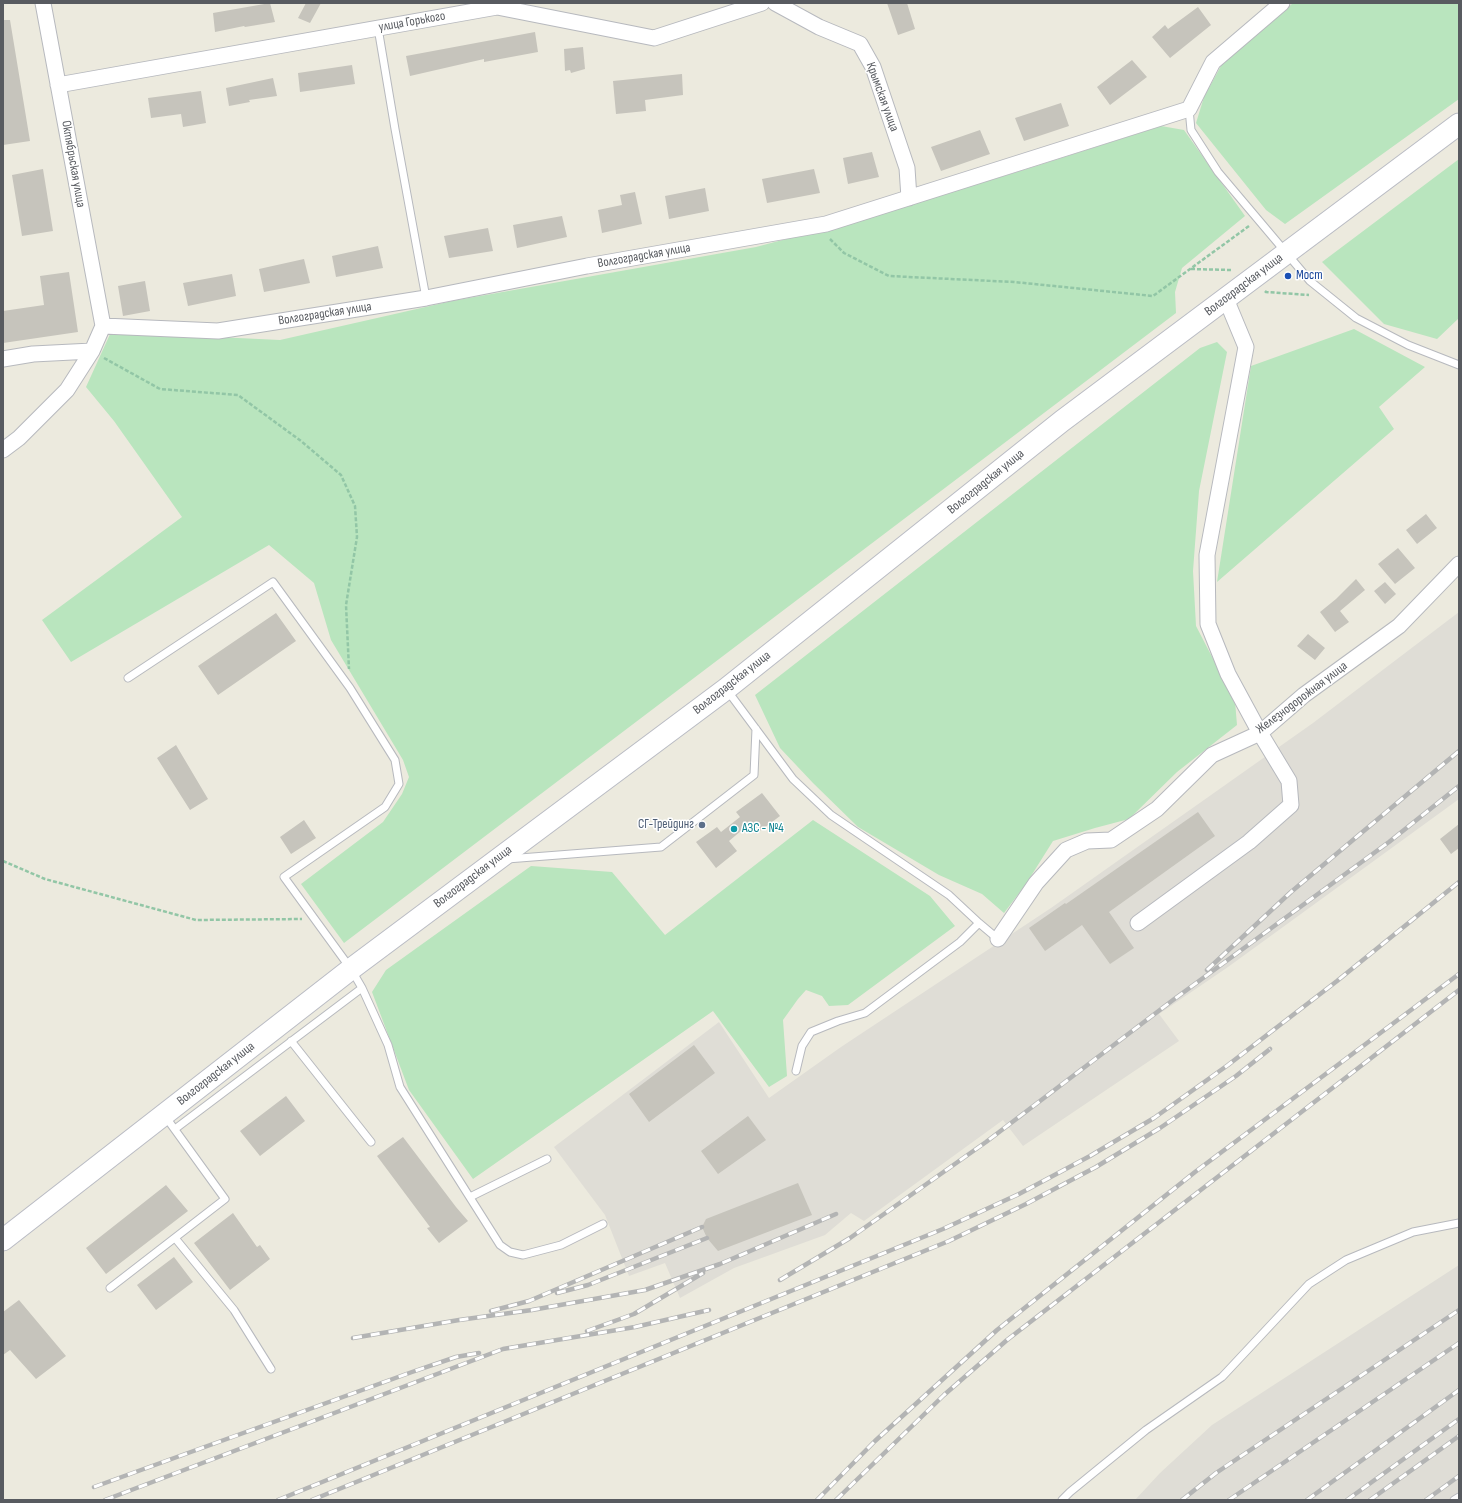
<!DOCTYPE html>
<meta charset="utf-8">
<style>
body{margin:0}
#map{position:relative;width:1462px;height:1503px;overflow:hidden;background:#eceade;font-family:"Sofia Sans Condensed",sans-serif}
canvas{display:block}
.frame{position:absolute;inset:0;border:4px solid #585b60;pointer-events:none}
</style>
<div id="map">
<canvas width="1462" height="1503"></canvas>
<div class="frame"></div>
</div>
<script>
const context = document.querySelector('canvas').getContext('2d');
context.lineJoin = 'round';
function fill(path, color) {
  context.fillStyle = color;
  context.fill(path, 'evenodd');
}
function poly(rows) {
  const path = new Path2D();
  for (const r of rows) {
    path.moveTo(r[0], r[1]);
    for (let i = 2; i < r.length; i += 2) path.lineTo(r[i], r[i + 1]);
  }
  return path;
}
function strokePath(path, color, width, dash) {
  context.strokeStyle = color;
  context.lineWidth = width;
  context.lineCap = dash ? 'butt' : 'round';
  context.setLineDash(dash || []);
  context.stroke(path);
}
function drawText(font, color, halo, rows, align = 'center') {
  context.font = font + ' "Sofia Sans Condensed",sans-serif';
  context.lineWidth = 3;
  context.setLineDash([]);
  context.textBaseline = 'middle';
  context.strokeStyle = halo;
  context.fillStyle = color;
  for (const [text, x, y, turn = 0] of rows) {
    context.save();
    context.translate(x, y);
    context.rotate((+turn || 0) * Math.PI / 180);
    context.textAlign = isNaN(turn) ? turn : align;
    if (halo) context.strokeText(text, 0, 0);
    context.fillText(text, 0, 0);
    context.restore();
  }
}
const industrial = poly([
 [1459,612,1459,799,1228,967,1159,1014,1179,1041,1023,1146,1003,1120,864,1221,851,1213,825,1235,734,1268,680,1298,665,1263,629,1276,605,1215,554,1147,719,1022,769,1098,841,1047,1051,908,1313,723],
 [1459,1265,1459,1500,1135,1500,1160,1473,1212,1425]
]);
const green = poly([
 [1293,3,1459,3,1459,99,1285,224,1266,210,1196,123,1204,97,1222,64],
 [1161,126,1184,130,1245,216,1182,268,1175,292,1176,313,344,943,301,884,383,822,402,794,409,777,403,760,331,640,314,583,269,545,71,662,42,620,182,517,114,421,86,387,111,332,280,340,452,301,756,247,869,217,1033,167],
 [1459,159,1459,318,1437,339,1384,324,1322,262],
 [1354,329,1425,367,1379,407,1394,429,1217,582,1251,366],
 [1217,342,1227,352,1199,491,1193,571,1196,626,1235,701,1237,725,1177,772,1129,819,1095,828,1053,841,1026,884,1004,913,982,894,939,875,858,827,813,783,780,748,755,695,1200,348],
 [813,820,930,896,955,926,848,1005,829,1006,822,996,806,990,798,999,783,1020,787,1076,769,1087,713,1011,473,1179,409,1090,372,992,386,970,531,866,612,872,665,935]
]);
const building = poly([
 [270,3,275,22,245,27,244,26,215,32,213,13],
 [306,3,321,3,310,23,298,18],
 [887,3,907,3,915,29,898,35],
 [1198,7,1211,25,1170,58,1152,37,1165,25,1168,29],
 [3,20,10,20,30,141,3,145],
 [535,32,538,52,484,62,484,59,410,76,406,56],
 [583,47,585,69,571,73,570,70,565,71,564,49],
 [1132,60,1147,77,1110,105,1097,87],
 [352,65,355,84,300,92,298,73],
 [682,74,683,95,645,100,646,111,616,114,613,81],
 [273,78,277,96,249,100,250,102,229,106,226,88],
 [201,91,206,123,183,127,181,114,151,118,148,98],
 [1061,103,1069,126,1024,141,1015,118],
 [980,130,990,154,941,171,931,147],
 [872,152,879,177,848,184,843,158],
 [43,169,53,231,22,236,12,175],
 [814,169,820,193,767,203,762,179],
 [705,188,709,211,669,219,665,196],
 [635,192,642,224,602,233,598,210,622,205,620,195],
 [562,216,567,237,517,248,513,225],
 [488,228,493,251,449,258,444,236],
 [378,246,383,268,336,277,332,256],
 [304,259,310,283,264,292,259,269],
 [69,272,78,332,3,343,3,311,44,305,40,276],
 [232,274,236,296,188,306,183,283],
 [145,281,150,311,123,316,118,286],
 [1426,514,1437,528,1417,544,1406,530],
 [1398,548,1415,568,1395,584,1378,564],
 [1356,579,1365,590,1340,611,1349,622,1335,632,1320,612,1336,599],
 [1385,582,1396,594,1385,604,1374,591],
 [276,613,296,641,218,695,198,666],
 [1308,634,1325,648,1315,660,1297,646],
 [176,745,208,799,190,810,157,758],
 [762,793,780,816,756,834,748,825,729,841,737,851,716,868,696,842,717,827,721,832,740,817,736,812],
 [1198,812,1215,836,1109,912,1134,948,1110,964,1082,925,1045,951,1029,928,1065,903,1066,904],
 [304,820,316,838,291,854,280,837],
 [1459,824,1459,848,1451,854,1440,839],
 [694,1045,715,1073,649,1122,629,1094],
 [286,1096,305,1121,260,1156,240,1131],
 [748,1116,766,1140,718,1174,701,1151],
 [403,1137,456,1207,468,1221,439,1243,427,1228,430,1227,377,1156],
 [798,1183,812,1215,718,1251,707,1238,702,1227,706,1219],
 [166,1185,188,1211,106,1274,86,1248],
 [233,1213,257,1247,260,1245,270,1259,230,1290,194,1243],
 [174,1257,193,1282,156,1310,137,1285],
 [19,1300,66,1356,36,1379,10,1350,3,1355,3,1312]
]);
const path = poly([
 [830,239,844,253,889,276,1014,282,1153,296,1249,226],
 [1191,269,1232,270],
 [1265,291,1266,292,1309,295],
 [104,358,160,389,238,395,301,441,341,475,355,506,357,537,346,605,349,669],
 [3,861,45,879,196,920,302,919]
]);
const lane = poly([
 [378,28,395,129,426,298],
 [1189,109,1191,130,1218,172,1310,281,1356,318,1408,345,1459,365],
 [128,678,273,582,350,688,395,760,399,784,385,807,284,877,351,969,362,988,175,1129],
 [727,690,793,779,831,815,949,895,979,923],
 [507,859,661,847,754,775,756,729],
 [362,988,388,1045,400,1087,500,1245,510,1252,523,1255,561,1245,603,1224],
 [291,1041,371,1142],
 [796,1071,802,1046,811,1032,838,1021,865,1013,960,942,979,923,998,939],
 [470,1197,547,1159],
 [175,1238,234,1310,271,1369],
 [110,1288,225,1199,165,1116],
 [1062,1500,1070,1492,1146,1430,1222,1377,1309,1284,1346,1260,1413,1232,1459,1223],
 [1454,1500,1459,1497]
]);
const street = poly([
 [43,3,103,326],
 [775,3,819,27,860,44,873,67,907,168,909,198],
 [58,85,497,7,654,38,762,3],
 [3,359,33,354,92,351],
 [3,450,19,438,67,390,92,351,103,326,218,331,426,298,587,266,826,224,1189,109,1213,62,1282,3],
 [1138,923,1249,842,1291,805,1289,781,1260,733,1228,674,1208,624,1207,555,1246,347,1226,299],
 [998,939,1036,883,1066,850,1087,841,1111,840,1157,809,1212,755,1260,733,1304,695,1399,626,1459,564]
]);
const secondary = poly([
 [3,1240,351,969,726,689,1062,421,1459,124]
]);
const rail = poly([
 [1207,970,1291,892,1459,751],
 [780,1280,850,1238,986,1142,1173,1000,1389,842,1459,786],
 [557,1293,588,1285,707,1238],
 [491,1311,529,1301,702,1227],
 [587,1331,634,1314,703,1273],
 [353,1338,459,1320,532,1310,645,1290,720,1264,836,1214],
 [94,1487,412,1372,456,1357,479,1353],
 [105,1500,503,1349,635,1327,709,1310],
 [278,1500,943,1229,1019,1194,1090,1156,1154,1118,1228,1065,1337,981,1459,882],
 [312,1500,949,1241,1026,1204,1096,1167,1160,1128,1236,1076,1270,1049],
 [817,1500,875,1441,997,1330,1195,1172,1459,974],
 [836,1500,944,1395,1007,1340,1459,990],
 [1182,1500,1216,1473,1459,1310],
 [1229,1500,1459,1343],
 [1307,1500,1459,1390],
 [1347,1500,1459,1419],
 [1370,1500,1459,1436],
 [1426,1500,1459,1476]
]);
const markers = [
 [1288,276,4,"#1a4fb4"],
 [702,825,4,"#5c6f8a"],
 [734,829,4,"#0f9aa8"]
];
const streetNames = [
 ["улица Горького",412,22,-10],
 ["Крымская улица",882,97,70],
 ["Октябрьская улица",73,164,80],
 ["Волгоградская улица",644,256,-10],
 ["Волгоградская улица",1244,285,-37],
 ["Волгоградская улица",325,314,-9],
 ["Волгоградская улица",986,482,-39],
 ["Волгоградская улица",732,683,-38],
 ["Железнодорожная улица",1302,698,-37],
 ["Волгоградская улица",473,877,-37],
 ["Волгоградская улица",216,1074,-38]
];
const transitNames = [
 ["Мост",1296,276]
];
const serviceNames = [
 ["СГ-Трейдинг",694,825]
];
const cultureNames = [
 ["АЗС - №4",742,829]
];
fill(industrial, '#dfddd6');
fill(green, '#b9e5be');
fill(building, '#c6c4bc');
strokePath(lane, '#b7b9be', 9);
strokePath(street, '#b7b9be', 17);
strokePath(secondary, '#babcc4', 23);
strokePath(path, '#92c6a6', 2.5, [4, 2]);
strokePath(lane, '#fff', 7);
strokePath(street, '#fff', 15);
strokePath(secondary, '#fff', 21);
strokePath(rail, '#b3b4b4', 4.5);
strokePath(rail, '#fff', 3, [9]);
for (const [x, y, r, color] of markers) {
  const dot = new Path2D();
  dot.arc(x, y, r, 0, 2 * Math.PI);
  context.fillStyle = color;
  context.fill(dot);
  strokePath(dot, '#fff', 1.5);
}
drawText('13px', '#585b60', '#fff', streetNames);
drawText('13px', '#164399', '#fff', transitNames, 'left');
drawText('13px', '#4e5e75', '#fff', serviceNames, 'right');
drawText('13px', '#0d838f', '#fff', cultureNames, 'left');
</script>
